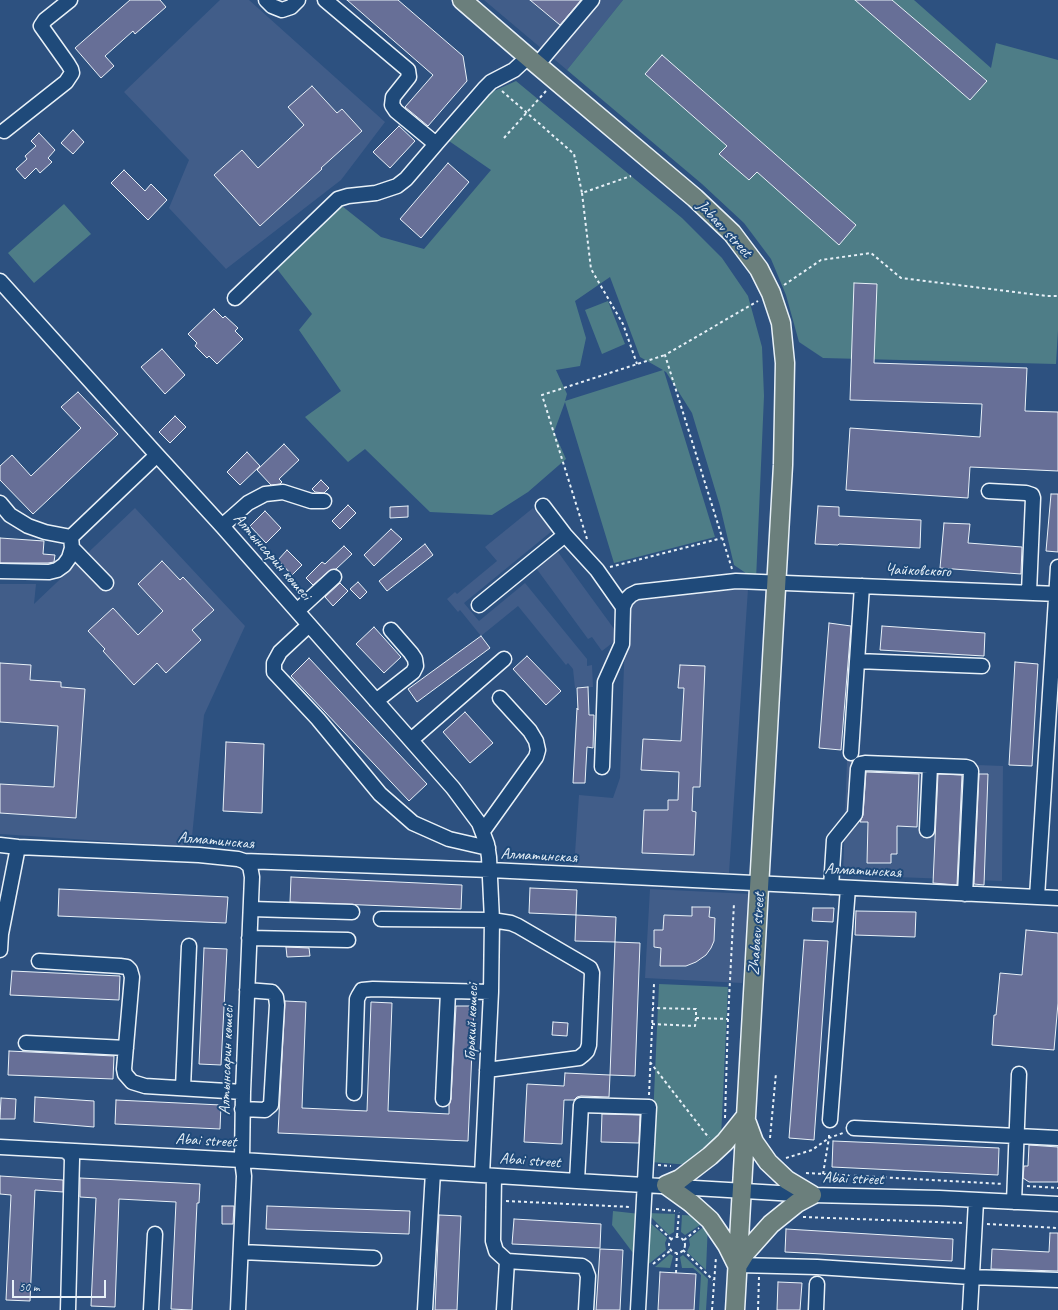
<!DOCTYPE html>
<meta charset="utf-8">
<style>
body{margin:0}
#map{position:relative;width:1058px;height:1310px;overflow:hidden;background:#2d5180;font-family:Caveat,sans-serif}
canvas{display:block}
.scale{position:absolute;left:12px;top:1280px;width:94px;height:18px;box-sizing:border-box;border:2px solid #e8f1f8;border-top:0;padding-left:5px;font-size:12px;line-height:14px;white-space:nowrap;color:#e8f1f8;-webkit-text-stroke:3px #1f4a7a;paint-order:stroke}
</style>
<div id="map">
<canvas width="1058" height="1310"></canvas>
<div class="scale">50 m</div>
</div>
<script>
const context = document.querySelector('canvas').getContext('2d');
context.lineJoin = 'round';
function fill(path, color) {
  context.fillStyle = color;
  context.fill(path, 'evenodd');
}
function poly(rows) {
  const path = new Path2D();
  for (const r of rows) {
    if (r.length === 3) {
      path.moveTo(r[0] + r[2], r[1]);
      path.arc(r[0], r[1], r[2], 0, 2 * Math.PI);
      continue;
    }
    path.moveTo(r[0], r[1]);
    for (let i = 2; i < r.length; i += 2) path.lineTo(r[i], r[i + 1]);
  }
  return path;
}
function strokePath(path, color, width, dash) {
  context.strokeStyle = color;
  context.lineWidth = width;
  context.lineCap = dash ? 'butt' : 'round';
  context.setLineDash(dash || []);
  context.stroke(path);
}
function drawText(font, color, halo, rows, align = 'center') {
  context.font = font + ' Caveat,sans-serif';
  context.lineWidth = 4;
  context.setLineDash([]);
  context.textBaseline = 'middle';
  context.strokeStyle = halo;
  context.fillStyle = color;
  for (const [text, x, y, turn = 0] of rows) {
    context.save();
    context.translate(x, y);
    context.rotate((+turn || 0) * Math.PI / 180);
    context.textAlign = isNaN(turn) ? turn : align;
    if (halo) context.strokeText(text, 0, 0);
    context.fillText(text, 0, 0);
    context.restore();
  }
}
const built = poly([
 [220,0,249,0,385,122,341,180,226,269,169,208,189,160,124,92],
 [484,0,623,0,567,70],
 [135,508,245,626,204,715,191,847,0,834,0,584,36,584,34,604],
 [533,508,552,531,464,603,479,621,525,583,587,659,587,666,592,665,593,687,575,688,573,669,568,663,566,665,518,606,481,636,460,610,458,612,447,599,455,592,457,594,497,561,485,547],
 [558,552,620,637,602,651,592,637,588,639,536,568],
 [748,589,729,873,574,868,579,795,613,798,620,778,626,610,638,596],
 [847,760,1003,766,1002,881,843,875],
 [650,889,751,894,742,983,645,978]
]);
const green = poly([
 [623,0,914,0,991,68,996,43,1058,60,1058,330,1056,364,823,358,799,342,786,295,771,259,744,223,702,184,567,70],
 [516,81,682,218,722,258,748,296,762,347,764,396,756,580,734,565,720,506,692,413,666,372,664,371,715,537,614,563,565,402,554,432,566,459,528,492,492,515,430,512,365,449,348,462,305,417,341,391,299,330,312,314,277,269,342,206,381,237,424,249,491,170,449,141,485,95],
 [610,277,640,357,663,370,565,401,567,394,556,370,580,366,586,338,575,301],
 [64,204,91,234,34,283,8,253],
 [608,301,625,344,602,354,585,310],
 [659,984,728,987,721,1138,690,1165,651,1162],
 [613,1211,640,1214,636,1257,612,1225],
 [647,1213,675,1214,674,1232,669,1235],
 [682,1215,701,1216,706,1221,685,1235,681,1232],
 [647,1220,667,1238,665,1243,666,1250,645,1267],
 [708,1223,706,1270,687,1252,690,1245,689,1239],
 [670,1254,673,1256,670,1268,655,1267],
 [683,1255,708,1279,706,1310,699,1310,701,1275,693,1268,682,1268,680,1257]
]);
const building = poly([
 [130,0,160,0,166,7,135,34,133,31,105,56,114,66,101,78,75,48,130,0],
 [347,0,398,0,463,56,467,81,428,126,405,107,433,75,347,0],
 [530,0,581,0,560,25,530,0],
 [855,0,892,0,987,81,970,100,855,0],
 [662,55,856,225,839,245,757,172,749,180,719,154,727,146,645,74,662,55],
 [312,86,337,113,342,109,362,131,321,168,322,169,260,226,214,175,242,150,258,168,304,125,288,107,312,86],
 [399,126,415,141,390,168,373,152,399,126],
 [73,130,84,142,73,154,61,143,73,130],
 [39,133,55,150,48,158,52,162,40,173,36,168,25,179,16,169,27,159,25,156,36,146,31,141,39,133],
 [448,163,469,182,421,238,400,219,448,163],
 [124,170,145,191,151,184,167,200,148,220,111,183,124,170],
 [854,283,877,284,874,363,1027,368,1025,411,1058,412,1058,471,970,467,968,498,846,490,850,428,980,437,982,404,850,400,854,283],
 [214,309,223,318,225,316,238,328,235,331,243,339,217,364,209,356,207,358,195,346,197,343,188,334,214,309],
 [162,349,185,375,165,394,141,367,162,349],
 [78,392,118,434,33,514,0,480,0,466,12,455,31,476,81,428,61,407,78,392],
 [175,416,186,427,170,443,159,432,175,416],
 [284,444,299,460,279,479,282,482,280,484,271,485,257,470,284,444],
 [247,452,260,466,240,485,227,472,247,452],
 [321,480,329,488,324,493,315,492,312,489,321,480],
 [1051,494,1058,494,1058,552,1046,551,1051,494],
 [348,505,356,513,340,529,332,521,348,505],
 [408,506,408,517,390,518,390,507,408,506],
 [818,506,839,507,839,516,921,520,920,548,839,544,838,545,815,544,818,506],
 [265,511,281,528,266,543,250,526,265,511],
 [944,523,970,524,968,543,1022,547,1021,574,940,568,944,523],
 [391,529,402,539,374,566,364,555,391,529],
 [0,538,44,541,43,554,55,555,54,562,48,563,0,563,0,538],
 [425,544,433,555,387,591,379,581,425,544],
 [344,546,352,554,336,569,329,571,313,585,306,578,322,562,325,564,344,546],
 [287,550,302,565,292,575,278,560,287,550],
 [162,561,180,580,183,577,214,610,192,630,201,640,166,673,157,663,134,685,103,651,105,649,88,631,113,608,138,635,163,611,138,584,162,561],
 [358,582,367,592,360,599,350,589,358,582],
 [340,583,348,591,333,606,325,597,340,583],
 [829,623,851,626,841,750,819,748,829,623],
 [882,626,985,633,984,656,880,650,882,626],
 [374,627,401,657,384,673,356,644,374,627],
 [481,636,490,648,417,702,408,689,481,636],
 [527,656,561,691,546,705,513,669,527,656],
 [309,658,427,784,409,801,291,676,309,658],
 [1015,662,1038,664,1032,766,1009,765,1015,662],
 [0,663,31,665,30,680,61,682,61,687,85,689,76,818,0,813,0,784,54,787,58,726,0,722,0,663],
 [680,665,705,666,700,787,693,787,692,811,696,812,694,855,642,853,644,810,668,810,668,800,678,800,679,772,641,770,643,739,681,741,684,688,678,688,680,665],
 [588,687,589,715,594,715,593,748,587,747,585,783,573,783,577,708,578,710,577,688,588,687],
 [465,712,493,743,470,763,443,732,465,712],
 [226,742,264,744,262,813,223,811,226,742],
 [866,772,919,774,917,827,897,826,897,854,891,854,891,863,867,863,868,822,860,822,863,815,866,772],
 [938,774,962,775,957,885,933,883,938,774],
 [979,774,988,774,984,885,974,884,979,774],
 [291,877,462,885,461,909,290,902,291,877],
 [530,888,577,890,576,915,529,913,530,888],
 [59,889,228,897,226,923,58,916,59,889],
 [692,907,710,907,709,917,715,918,714,941,711,948,706,955,696,962,686,966,660,966,661,948,654,947,654,930,663,930,664,915,692,916,692,907],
 [813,908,834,908,833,922,812,921,813,908],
 [856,911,916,912,915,937,855,935,856,911],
 [576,915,616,917,615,942,575,941,576,915],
 [1026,930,1058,933,1058,1003,1054,1050,992,1045,994,1015,996,1015,1000,973,1022,975,1026,930],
 [804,940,828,941,814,1140,789,1138,804,940],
 [615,942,640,943,635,1076,610,1075,615,942],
 [286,947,309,948,310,956,287,957,286,947],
 [204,948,227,949,221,1065,199,1064,204,948],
 [12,971,120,976,119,1000,10,995,12,971],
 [285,1001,306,1002,302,1108,367,1111,371,1002,392,1003,388,1111,449,1114,449,1104,451,1099,456,1006,474,1006,468,1141,278,1133,285,1001],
 [553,1022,568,1023,567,1036,552,1035,553,1022],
 [9,1051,114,1056,113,1079,8,1075,9,1051],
 [565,1073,610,1075,609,1097,581,1096,577,1097,574,1100,564,1100,562,1144,524,1142,527,1084,564,1086,565,1073],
 [35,1097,94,1101,94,1127,34,1122,35,1097],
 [1,1098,16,1099,15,1119,0,1119,1,1098],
 [116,1100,221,1105,220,1129,115,1124,116,1100],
 [602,1114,640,1115,639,1143,601,1142,602,1114],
 [833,1141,999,1148,998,1175,832,1167,833,1141],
 [1029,1145,1058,1147,1058,1182,1029,1182,1023,1178,1024,1166,1028,1166,1029,1145],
 [0,1176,63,1180,63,1192,35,1190,30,1301,6,1300,11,1195,0,1194,0,1176],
 [80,1178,200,1184,199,1203,197,1203,192,1310,171,1309,176,1202,119,1199,115,1307,91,1306,96,1198,80,1197,80,1178],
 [222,1206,234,1206,233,1224,222,1224,222,1206],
 [267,1206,410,1211,409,1234,266,1229,267,1206],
 [439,1215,461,1216,457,1310,435,1310,439,1215],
 [514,1219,601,1224,600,1248,512,1244,514,1219],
 [786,1229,953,1239,952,1261,785,1252,786,1229],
 [1050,1233,1058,1233,1058,1271,991,1269,992,1249,1049,1252,1050,1233],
 [600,1249,623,1250,620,1310,596,1310,600,1249],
 [660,1272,696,1274,694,1310,658,1310,660,1272],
 [778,1282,802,1283,800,1310,777,1310,778,1282]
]);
const path = poly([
 [502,91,574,154,582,193,631,176],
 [504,138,546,91],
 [582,193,591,269,623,324,637,364],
 [784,285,821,260,871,253,901,278,1047,296,1058,296],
 [587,539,542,395,665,355],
 [610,567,722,538],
 [732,569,665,355,758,301],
 [696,1018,728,1019],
 [652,1024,695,1026,696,1018,696,1009,653,1008],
 [650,1062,709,1138],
 [649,1095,654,984],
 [725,1118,728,1019,734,903],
 [770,1138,776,1073],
 [786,1158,812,1150,829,1138,829,1132],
 [658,1165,671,1166],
 [806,1173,1003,1184],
 [823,1174,829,1138,843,1133],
 [1027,1186,1058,1188],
 [506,1201,631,1207],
 [656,1209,675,1211],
 [803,1217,963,1223],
 [987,1224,1058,1228],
 [656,1225,671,1239],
 [677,1236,679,1212],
 [677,1245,8],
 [684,1240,699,1228],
 [683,1250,713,1280],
 [653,1264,671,1250],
 [676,1273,677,1253],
 [712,1310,716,1257],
 [758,1310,759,1277]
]);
const minor = poly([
 [266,0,272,6,282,10,291,7,298,0],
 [325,0,408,70,409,77,393,97,392,105,396,111,436,144,484,89,491,82,514,70,528,57],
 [537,65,592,0],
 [4,131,66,82,72,73,71,69,68,64,41,26,45,20,70,0],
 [0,281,157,455,222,526,453,788,479,823,487,844,489,857,492,920,491,992,482,1175],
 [235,298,338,199,348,196,376,193,397,186,406,179,436,144],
 [989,491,1026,493,1032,495,1033,498,1029,592],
 [0,503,10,515,28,526,45,532,71,537,157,455],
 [543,506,565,535,597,570,623,607],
 [222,526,248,503,265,494,283,492,311,501,324,501],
 [72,548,106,583],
 [0,571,49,572,57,570,64,565,69,558,72,548,71,537],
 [479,605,565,535],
 [297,611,334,577],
 [309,625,280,652,274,663,274,672,318,719,380,794,413,823,449,839,488,848],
 [857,661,982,666],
 [376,701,413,672,416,666,415,659,411,653,391,630],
 [411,740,504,659],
 [851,753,862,586],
 [602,767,605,682,622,644,623,607,626,600,631,595,637,592,736,581,1058,594],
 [927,830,930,766],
 [483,831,536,757,538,750,536,741,530,731,500,698],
 [0,845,18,847,199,855,238,859,244,861,490,870,1058,898],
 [831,887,834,840,855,814,858,769,860,764,865,763,966,767,969,768,971,771,965,894],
 [1037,897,1058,567],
 [251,909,352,912],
 [381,919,492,920,511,923,518,926,590,968,592,973,589,1045,587,1051,584,1054,579,1058,487,1070],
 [249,938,348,940],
 [0,950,1,934,18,847],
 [39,961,120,966,127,967,130,970,132,977,124,1069,125,1074,132,1082,145,1086,243,1092],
 [26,1043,126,1048],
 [183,1088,189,946],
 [354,1093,357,999,359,995,362,990,373,989,491,992],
 [443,1099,448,992],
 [242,1109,265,1110,271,1105,277,1005,276,997,272,992,247,990],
 [830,1120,848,888],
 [854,1128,1058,1138],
 [0,1147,242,1160,577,1181,812,1195,939,1198,1058,1204],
 [65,1151,70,1154,72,1159,68,1310],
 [494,1176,493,1241,496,1251,507,1261,582,1266,585,1268,588,1276,586,1310],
 [577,1181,581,1105,649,1107,638,1310],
 [1014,1202,1019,1074],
 [241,1252,374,1258],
 [738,1265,817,1267,971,1277,1058,1280],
 [151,1310,155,1234],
 [238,1310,244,1176,242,1160,243,1092,252,877,250,866,244,861],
 [425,1310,433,1172],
 [504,1310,507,1261],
 [816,1310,817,1284],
 [970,1310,976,1201]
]);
const major = poly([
 [462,0,528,57,695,198,732,233,759,269,771,293,781,323,785,363,783,465,735,1310],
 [747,1123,754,1142,768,1162,787,1180,812,1195],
 [737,1265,727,1245,710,1220,691,1203,666,1185,680,1179,710,1156,725,1142,745,1117],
 [738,1265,746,1252,771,1224,797,1203,812,1195]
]);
const streetNames = [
 ["Jabaev street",724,229,47],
 ["Алтынсарин көшесі",272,557,49],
 ["Чайковского",918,571,2],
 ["Алматинская",216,841,5],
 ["Алматинская",539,856,3],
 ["Алматинская",863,871,3],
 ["Zhabaev street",757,934,-86],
 ["Горький көшесі",472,1022,-88],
 ["Алтынсарин көшесі",227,1060,-88],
 ["Abai street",206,1141,3],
 ["Abai street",530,1161,4],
 ["Abai street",853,1179,2]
];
fill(built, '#415d89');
fill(green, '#4e7d87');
fill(building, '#676f97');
strokePath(building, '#e8f1f8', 1);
strokePath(minor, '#e8f1f8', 17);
strokePath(major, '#e8f1f8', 21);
strokePath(path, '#e8f1f8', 2, [3, 3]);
strokePath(minor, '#1f4a7a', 14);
strokePath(major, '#6b7f7c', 18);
drawText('16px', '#e8f1f8', '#1f4a7a', streetNames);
</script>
